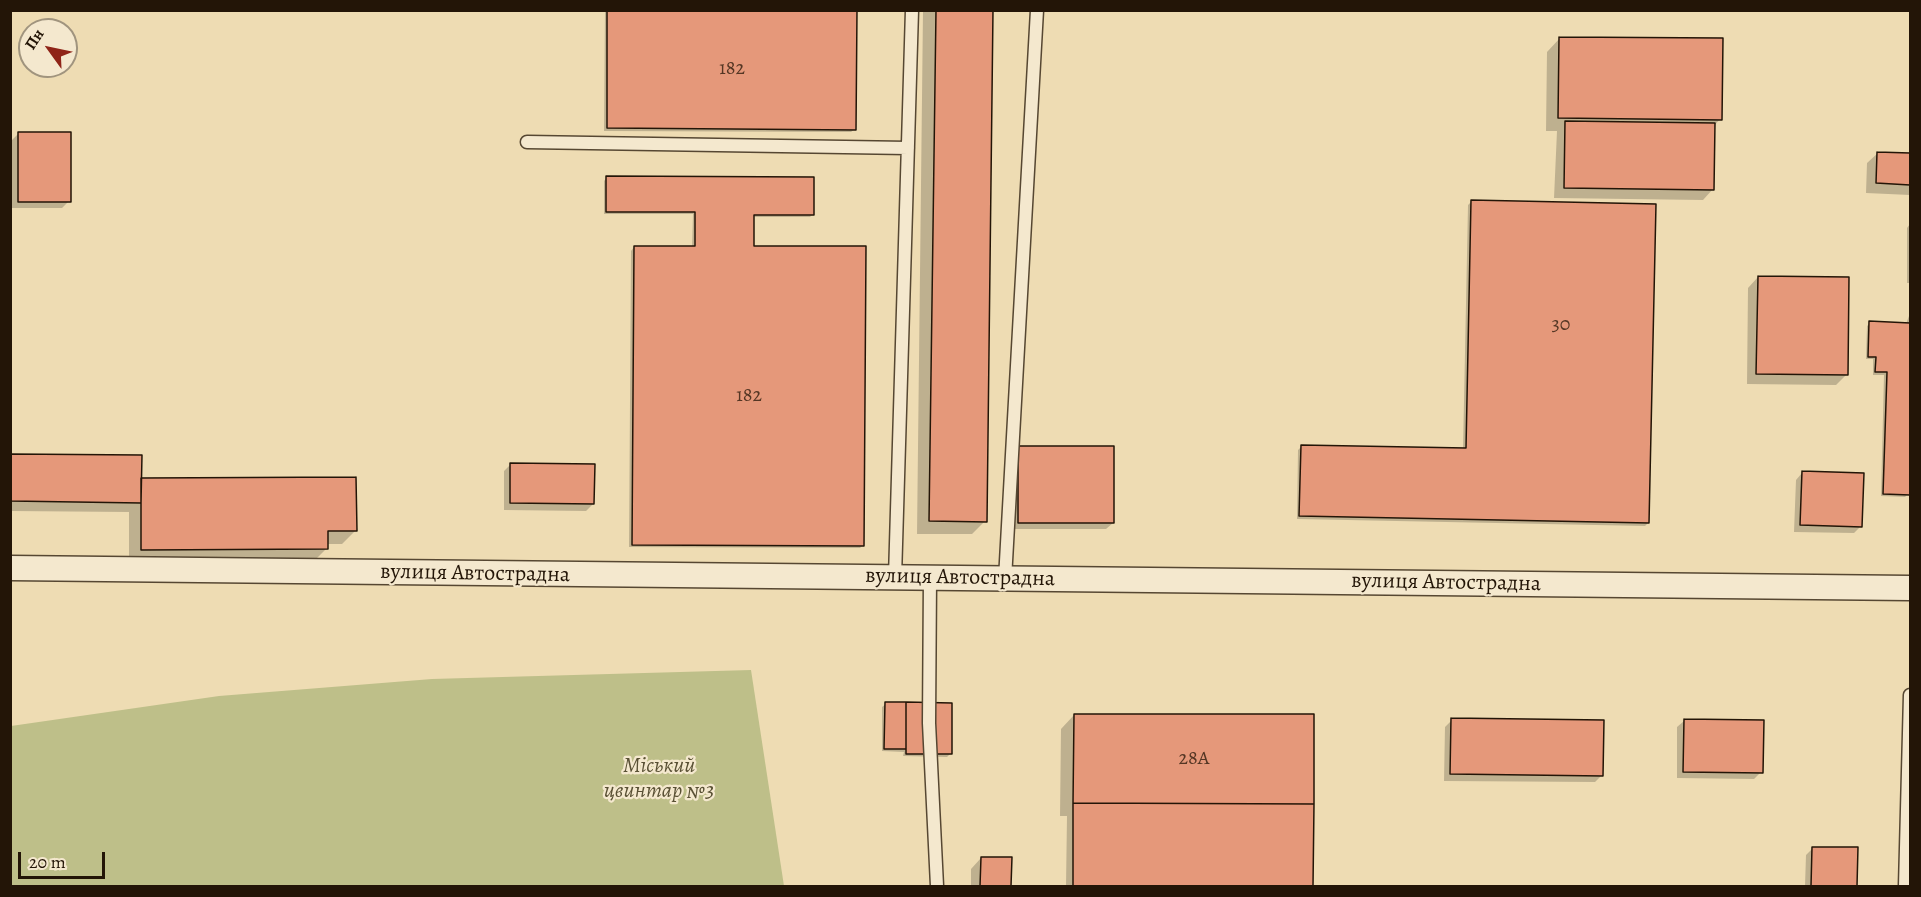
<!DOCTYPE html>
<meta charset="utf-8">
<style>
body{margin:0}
#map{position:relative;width:1921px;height:897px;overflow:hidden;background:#eedcb3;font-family:Alegreya,serif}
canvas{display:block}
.frame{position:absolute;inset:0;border:12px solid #231507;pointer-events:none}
.north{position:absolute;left:18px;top:18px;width:60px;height:60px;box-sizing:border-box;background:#f4e8ce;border:2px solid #a0947e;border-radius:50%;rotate:303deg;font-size:16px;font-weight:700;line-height:24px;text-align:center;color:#231507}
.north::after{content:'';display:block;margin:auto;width:21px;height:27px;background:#8f2418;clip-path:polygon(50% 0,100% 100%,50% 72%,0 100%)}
.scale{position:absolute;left:18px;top:852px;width:87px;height:27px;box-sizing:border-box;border:3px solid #231507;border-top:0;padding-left:8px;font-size:18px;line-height:21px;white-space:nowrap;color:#231507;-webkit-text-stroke:4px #f4e8ce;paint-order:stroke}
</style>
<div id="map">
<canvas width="1921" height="897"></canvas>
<div class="frame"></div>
<div class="north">Пн</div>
<div class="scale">20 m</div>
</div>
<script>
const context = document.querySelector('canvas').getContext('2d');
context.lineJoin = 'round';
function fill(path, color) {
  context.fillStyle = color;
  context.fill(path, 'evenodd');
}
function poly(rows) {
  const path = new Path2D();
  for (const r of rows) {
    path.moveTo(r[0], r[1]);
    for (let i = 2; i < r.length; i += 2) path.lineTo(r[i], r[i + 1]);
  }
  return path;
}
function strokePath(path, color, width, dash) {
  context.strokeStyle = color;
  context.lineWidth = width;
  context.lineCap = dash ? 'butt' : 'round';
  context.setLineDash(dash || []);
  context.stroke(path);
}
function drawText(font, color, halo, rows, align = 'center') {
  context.font = font + ' Alegreya,serif';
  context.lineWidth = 4.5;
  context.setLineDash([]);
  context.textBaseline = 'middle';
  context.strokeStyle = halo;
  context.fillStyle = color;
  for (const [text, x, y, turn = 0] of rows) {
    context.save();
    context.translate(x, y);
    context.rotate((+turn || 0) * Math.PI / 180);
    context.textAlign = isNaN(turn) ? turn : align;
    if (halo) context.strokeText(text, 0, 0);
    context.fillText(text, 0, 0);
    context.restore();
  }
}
const green = poly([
 [751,670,784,886,11,886,11,726,219,696,432,679]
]);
const shadow = poly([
 [605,10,856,10,855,129,851,132,604,131],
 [923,10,991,10,985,521,972,534,917,534],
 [1560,38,1720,119,1714,126,1713,189,1703,200,1554,198,1557,131,1546,131,1547,52],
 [19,133,69,201,62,208,12,208,12,140],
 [1878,153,1910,154,1910,195,1866,193,1867,163],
 [607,177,813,214,810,217,752,217,752,247,863,545,860,548,629,547,631,251,634,247,692,248,693,214,604,214,604,181],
 [1471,202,1648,523,1645,526,1297,519,1298,450,1301,447,1463,450,1468,205],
 [1910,224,1910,283,1907,283,1907,228],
 [1758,277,1847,374,1836,385,1747,384,1748,288],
 [1909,316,1908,494,1905,497,1881,496,1884,375,1873,375,1873,359,1866,359,1867,326,1870,323,1906,324],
 [1019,447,1113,523,1106,529,1011,529,1012,454],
 [10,455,140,480,355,531,342,544,327,544,327,548,313,562,129,563,129,512,10,511],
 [511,464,593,504,586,511,504,510,504,471],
 [1802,473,1861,526,1854,533,1794,532,1796,480],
 [886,704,950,754,947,757,903,756,904,752,882,751,882,707],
 [1074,715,1313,716,1312,886,1066,886,1067,816,1060,816,1061,729],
 [1452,720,1602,775,1595,782,1444,781,1445,727],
 [1684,721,1761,772,1754,779,1677,778,1677,727],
 [1813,848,1856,849,1856,886,1805,886,1806,855],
 [981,858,1010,859,1010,886,971,886,971,869]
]);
const building = poly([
 [607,10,857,10,856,130,607,128,607,10],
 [936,10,993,10,987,522,929,521,936,10],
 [1559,37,1723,38,1722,120,1558,118,1559,37],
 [1565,121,1715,123,1714,190,1564,188,1565,121],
 [18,132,71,132,71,202,18,202,18,132],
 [1877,152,1910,153,1910,185,1876,183,1877,152],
 [606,176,814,177,814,215,754,215,754,246,866,246,864,546,632,545,634,246,695,246,695,212,606,212,606,176],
 [1471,200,1656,204,1649,523,1299,516,1301,445,1466,448,1471,200],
 [1758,276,1849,277,1848,375,1756,374,1758,276],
 [1869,321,1910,323,1910,495,1883,494,1887,372,1875,372,1876,357,1868,357,1869,321],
 [1018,446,1114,446,1114,523,1018,523,1018,446],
 [10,454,142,455,141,503,10,501,10,454],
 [510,463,595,464,594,504,510,503,510,463],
 [1802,471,1864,473,1862,527,1800,525,1802,471],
 [356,477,357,531,328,531,328,549,141,550,141,478,356,477],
 [885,702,906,702,906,749,884,749,885,702],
 [906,702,952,703,952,754,906,754,906,702],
 [1074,714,1314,714,1314,804,1073,803,1074,714],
 [1451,718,1604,720,1603,776,1450,774,1451,718],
 [1684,719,1764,720,1763,773,1683,772,1684,719],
 [1073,803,1314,804,1313,886,1073,886,1073,803],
 [1812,847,1858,847,1857,886,1811,886,1812,847],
 [981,857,1012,857,1011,886,980,886,981,857]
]);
const service = poly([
 [527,142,908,148],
 [895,577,912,10],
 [930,578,929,723,937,886],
 [1005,579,1037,10],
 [1905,886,1910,695]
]);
const minor = poly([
 [10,568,1910,588]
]);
const numberNames = [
 ["182",732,69],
 ["30",1561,325],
 ["182",749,396],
 ["28А",1194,759]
];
const streetNames = [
 ["вулиця Автострадна",475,574,1],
 ["вулиця Автострадна",960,578,1],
 ["вулиця Автострадна",1446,583,1]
];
const parkNames = [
 ["Міський",659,767],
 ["цвинтар №3",659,792]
];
fill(green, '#bebf89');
fill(shadow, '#0003');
fill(building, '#e5987a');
strokePath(building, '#231507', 1.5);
strokePath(service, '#564732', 15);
strokePath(minor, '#564732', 27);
strokePath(service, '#f4e8ce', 12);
strokePath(minor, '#f4e8ce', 24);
drawText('20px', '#543624', null, numberNames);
drawText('22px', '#231507', '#f4e8ce', streetNames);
drawText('italic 22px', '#595034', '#f4e8ce', parkNames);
</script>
